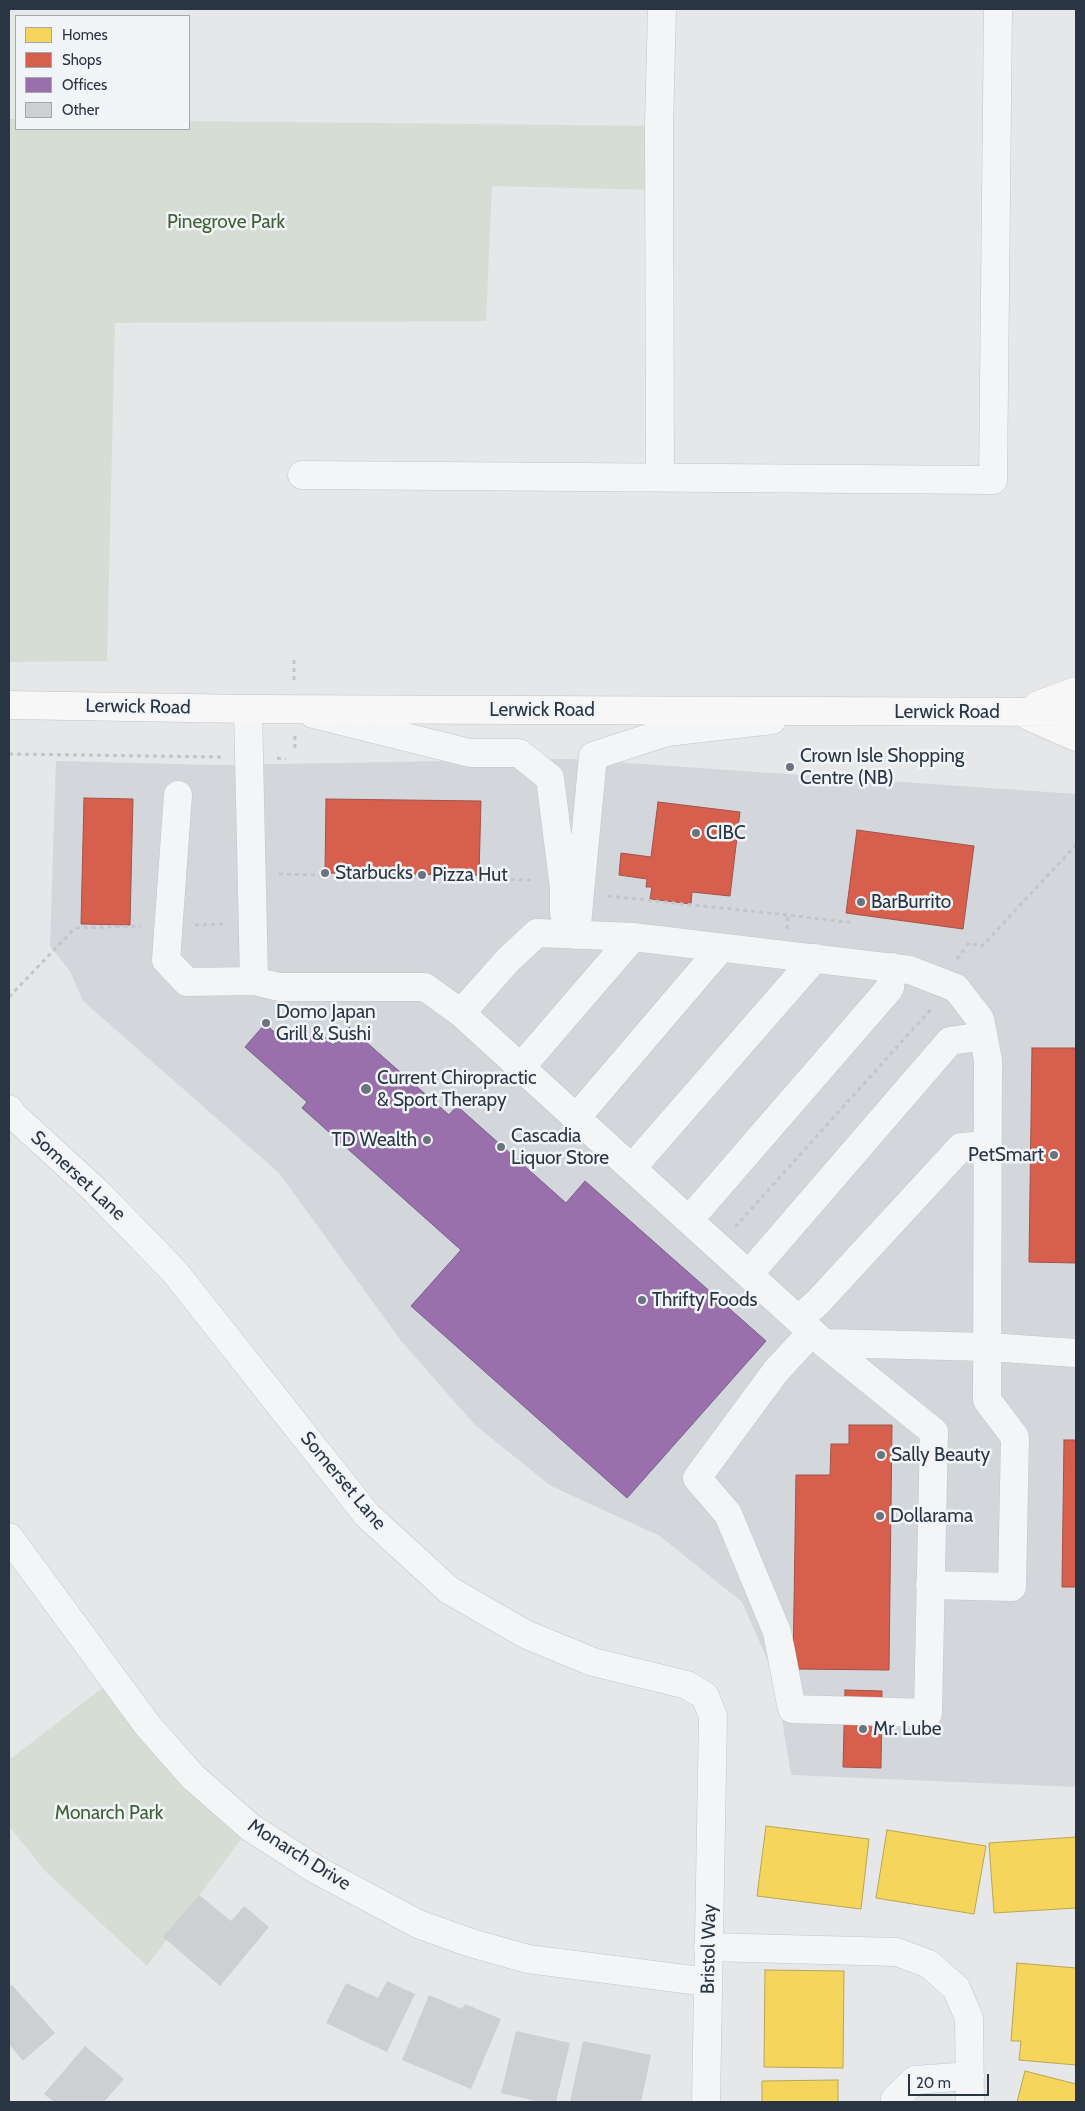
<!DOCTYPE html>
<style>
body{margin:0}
#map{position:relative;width:1085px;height:2111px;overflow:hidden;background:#e5e7e9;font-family:Cabin,sans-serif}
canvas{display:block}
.frame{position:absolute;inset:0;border:10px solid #2a3544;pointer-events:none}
.legend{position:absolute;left:15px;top:15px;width:175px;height:115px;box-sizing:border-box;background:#f2f5f8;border:1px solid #a2a8b0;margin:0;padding:6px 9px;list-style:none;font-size:15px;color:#2a3544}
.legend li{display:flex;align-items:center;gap:10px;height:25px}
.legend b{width:25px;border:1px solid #a2a8b0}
.scale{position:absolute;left:908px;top:2074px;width:81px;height:22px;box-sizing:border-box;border:2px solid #2a3544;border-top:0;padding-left:6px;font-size:15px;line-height:18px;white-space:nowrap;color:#2a3544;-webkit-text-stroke:4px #f2f5f8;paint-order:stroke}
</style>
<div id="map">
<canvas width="1085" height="2111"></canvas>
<div class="frame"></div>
<ul class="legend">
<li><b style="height:14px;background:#f6d55c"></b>Homes</li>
<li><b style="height:14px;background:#d6604d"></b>Shops</li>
<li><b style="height:14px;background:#9970ab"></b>Offices</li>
<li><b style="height:14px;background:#cdcfd2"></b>Other</li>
</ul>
<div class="scale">20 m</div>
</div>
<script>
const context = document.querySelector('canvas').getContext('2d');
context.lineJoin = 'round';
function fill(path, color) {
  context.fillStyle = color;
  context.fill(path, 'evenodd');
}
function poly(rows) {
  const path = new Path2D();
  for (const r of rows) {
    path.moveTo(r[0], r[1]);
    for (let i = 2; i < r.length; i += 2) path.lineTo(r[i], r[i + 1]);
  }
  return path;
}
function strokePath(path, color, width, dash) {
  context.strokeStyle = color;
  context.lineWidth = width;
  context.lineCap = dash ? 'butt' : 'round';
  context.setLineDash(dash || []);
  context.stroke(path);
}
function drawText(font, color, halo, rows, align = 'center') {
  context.font = font + ' Cabin,sans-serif';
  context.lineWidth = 5;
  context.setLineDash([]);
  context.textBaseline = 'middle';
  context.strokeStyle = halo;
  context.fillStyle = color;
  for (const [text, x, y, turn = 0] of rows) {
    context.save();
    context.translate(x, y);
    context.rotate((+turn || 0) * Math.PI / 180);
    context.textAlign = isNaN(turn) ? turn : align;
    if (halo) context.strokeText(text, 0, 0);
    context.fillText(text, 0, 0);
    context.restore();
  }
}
const built = poly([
 [569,759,1076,794,1076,1787,791,1775,775,1677,742,1602,660,1536,551,1486,475,1425,402,1342,279,1173,83,1001,70,971,50,946,56,761,218,765]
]);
const green = poly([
 [9,119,16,119,16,129,189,129,189,121,659,126,659,190,492,186,486,321,115,323,107,661,9,662],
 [114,1679,250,1827,147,1966,45,1871,9,1826,9,1760]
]);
const homes = poly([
 [766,1826,869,1839,861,1909,757,1896,766,1826],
 [887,1830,986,1846,974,1914,876,1898,887,1830],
 [1076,1837,1076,1908,994,1913,989,1843,1076,1837],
 [1017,1963,1076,1968,1076,2065,1019,2060,1021,2041,1011,2041,1017,1963],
 [765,1970,844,1971,843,2068,764,2067,765,1970],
 [1025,2071,1076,2084,1076,2102,1017,2102,1025,2071],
 [838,2080,838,2102,762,2102,762,2081,838,2080]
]);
const shops = poly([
 [84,798,133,799,130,925,81,924,84,798],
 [326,799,481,801,479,875,325,873,326,799],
 [658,802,740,812,730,896,692,892,691,904,650,899,652,887,646,887,647,879,619,875,621,853,651,857,658,802],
 [857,830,974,846,963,929,846,913,857,830],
 [1032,1048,1076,1048,1076,1263,1029,1262,1032,1048],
 [849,1425,892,1425,889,1670,793,1669,796,1475,830,1475,831,1444,849,1444,849,1425],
 [1064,1440,1076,1440,1076,1587,1062,1587,1064,1440],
 [845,1690,882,1691,881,1768,843,1767,845,1690]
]);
const offices = poly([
 [265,1024,284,1040,294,1028,308,1040,317,1030,333,1045,349,1027,449,1115,457,1106,566,1203,585,1181,766,1341,627,1498,411,1306,461,1250,302,1108,307,1102,245,1047,265,1024]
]);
const building = poly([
 [199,1895,231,1921,244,1906,269,1927,220,1986,163,1937],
 [387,1981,415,1994,387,2052,326,2023,346,1983,378,1998],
 [12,1985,55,2033,23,2061,9,2044,9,1987],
 [429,1995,462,2009,465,2004,501,2019,471,2089,402,2060],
 [516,2031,570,2043,556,2102,540,2102,501,2093],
 [583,2041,651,2055,641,2102,570,2102],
 [85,2046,124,2079,104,2102,54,2102,44,2094]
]);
const path = poly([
 [294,660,294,682],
 [295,736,295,748],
 [9,754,223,757],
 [277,758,286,759],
 [279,874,532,880],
 [608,896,788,915,854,923],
 [195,925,226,924],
 [787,929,788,915],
 [957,959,969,943,982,946,1076,845],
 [9,997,75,928,141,926],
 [735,1227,933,1007]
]);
const minor = poly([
 [302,475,993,480,998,9],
 [660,476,659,126,662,9],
 [248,709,254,981,279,987,425,987,461,1013,824,1343,988,1347,1076,1353],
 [313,714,470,753,519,753,550,778,564,888,564,913],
 [178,795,166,960,187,982,254,981],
 [576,935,593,756,667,732,772,720],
 [461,1013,508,960,537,933,633,937,910,970,956,988,980,1019,988,1060,987,1400,1015,1437,1012,1587,930,1585],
 [521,1067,633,937],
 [9,1109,12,1114,96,1191,174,1271,367,1515,449,1590,525,1634,593,1662,687,1685,705,1696,713,1716,706,2102],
 [576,1118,721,948],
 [632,1168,815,958],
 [689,1220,890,988,892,967],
 [749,1274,950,1041,983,1036],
 [799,1319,818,1302,961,1147,988,1145],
 [812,1332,776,1371,697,1478,728,1514,777,1632,792,1709,928,1713,934,1432,824,1343],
 [9,1537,148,1726,193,1777,250,1827,315,1869,418,1924,471,1943,528,1959,708,1982],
 [708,1947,897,1952,929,1964,956,1988,969,2018,970,2102],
 [895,2102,895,2099,915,2080,970,2076]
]);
const major = poly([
 [9,705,248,709,1076,712],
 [1038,705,1076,691],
 [1028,716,1076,737]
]);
const markers = [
 [790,767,5,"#6b737e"],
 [696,833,5,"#6b737e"],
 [325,873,5,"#6b737e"],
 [422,875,5,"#6b737e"],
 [861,902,5,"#6b737e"],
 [266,1023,5,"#6b737e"],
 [366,1089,6,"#6b737e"],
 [427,1140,5,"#6b737e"],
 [501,1147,5,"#6b737e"],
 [1054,1155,5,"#6b737e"],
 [642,1300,5,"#6b737e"],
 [881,1455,5,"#6b737e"],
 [880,1516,5,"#6b737e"],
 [863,1729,5,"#6b737e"]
];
const parkNames = [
 ["Pinegrove Park",226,222],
 ["Monarch Park",109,1813]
];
const streetNames = [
 ["Lerwick Road",138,707,1],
 ["Lerwick Road",542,710],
 ["Lerwick Road",947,712],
 ["Somerset Lane",78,1176,43],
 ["Somerset Lane",343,1481,50],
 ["Monarch Drive",299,1855,32],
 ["Bristol Way",709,1949,-89]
];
const poiNames = [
 ["Crown Isle Shopping",800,756],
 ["Centre (NB)",800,778],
 ["CIBC",706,833],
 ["Starbucks",335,873],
 ["Pizza Hut",432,875],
 ["BarBurrito",871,902],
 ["Domo Japan",276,1012],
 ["Grill & Sushi",276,1034],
 ["Current Chiropractic",377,1078],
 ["& Sport Therapy",377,1100],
 ["Cascadia",511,1136],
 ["Liquor Store",511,1158],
 ["TD Wealth",417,1140,"right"],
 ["PetSmart",1044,1155,"right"],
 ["Thrifty Foods",652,1300],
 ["Sally Beauty",891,1455],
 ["Dollarama",890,1516],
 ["Mr. Lube",873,1729]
];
fill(built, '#d3d7dc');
fill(green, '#d6ddd5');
fill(homes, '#f6d55c');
strokePath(homes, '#b9a555', 1);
fill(shops, '#d6604d');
strokePath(shops, '#a2534a', 1);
fill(offices, '#9970ab');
strokePath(offices, '#785e8c', 1);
fill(building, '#cdcfd2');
strokePath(minor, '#c3c5c7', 29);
strokePath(major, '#c1c4c7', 29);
strokePath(path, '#c3c5c8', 3, [4, 4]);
strokePath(minor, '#f4f5f6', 28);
strokePath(major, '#f7f7f8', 28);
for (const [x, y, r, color] of markers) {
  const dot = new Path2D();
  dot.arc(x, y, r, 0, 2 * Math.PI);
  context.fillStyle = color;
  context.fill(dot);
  strokePath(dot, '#f2f5f8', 2);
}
drawText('19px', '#416037', '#f2f5f8', parkNames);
drawText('19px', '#2a3544', '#f2f5f8', streetNames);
drawText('19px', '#2a3544', '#f2f5f8', poiNames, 'left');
</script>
